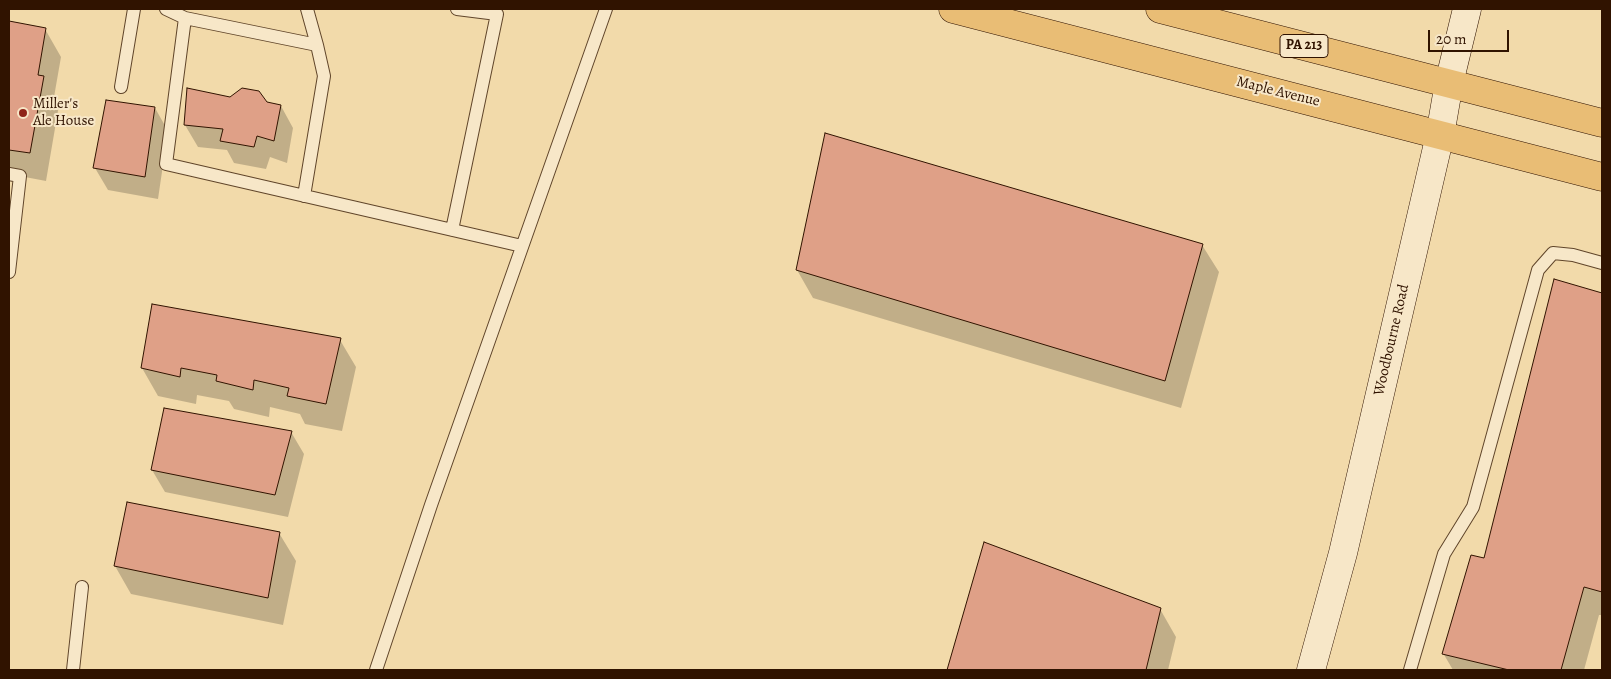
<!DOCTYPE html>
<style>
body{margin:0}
#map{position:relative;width:1611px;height:679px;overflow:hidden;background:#f2daaa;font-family:Alegreya,serif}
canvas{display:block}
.frame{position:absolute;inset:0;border:10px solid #301300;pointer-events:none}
.scale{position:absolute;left:1428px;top:30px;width:81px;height:22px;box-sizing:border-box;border:2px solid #301300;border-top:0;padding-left:6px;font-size:15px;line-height:18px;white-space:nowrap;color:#301300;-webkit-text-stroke:4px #f7e7c8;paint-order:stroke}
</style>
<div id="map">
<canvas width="1611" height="679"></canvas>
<div class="frame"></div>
<div class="scale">20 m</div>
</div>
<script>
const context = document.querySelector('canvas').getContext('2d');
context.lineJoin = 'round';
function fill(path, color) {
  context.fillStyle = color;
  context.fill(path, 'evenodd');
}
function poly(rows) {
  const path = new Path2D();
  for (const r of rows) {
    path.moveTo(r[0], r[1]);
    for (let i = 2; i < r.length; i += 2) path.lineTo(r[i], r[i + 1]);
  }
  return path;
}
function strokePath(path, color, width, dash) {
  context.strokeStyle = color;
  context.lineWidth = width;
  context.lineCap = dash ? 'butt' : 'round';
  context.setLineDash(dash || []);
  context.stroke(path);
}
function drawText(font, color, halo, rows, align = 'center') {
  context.font = font + ' Alegreya,serif';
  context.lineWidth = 4;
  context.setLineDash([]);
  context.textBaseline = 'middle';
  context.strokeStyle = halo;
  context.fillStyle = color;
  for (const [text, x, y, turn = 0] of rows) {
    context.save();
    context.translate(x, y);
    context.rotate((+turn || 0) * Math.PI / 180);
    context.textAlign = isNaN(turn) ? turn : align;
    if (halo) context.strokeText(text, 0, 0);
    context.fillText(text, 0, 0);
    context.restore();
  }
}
const shadow = poly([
 [9,22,45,29,61,57,54,97,59,105,46,181,9,174],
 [230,99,266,103,281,106,293,128,287,163,270,157,266,169,234,163,227,150,198,147,185,125],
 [155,108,168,131,158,199,108,190,95,168],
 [1202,245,1219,272,1181,408,813,298,797,270],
 [1555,280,1602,295,1602,615,1599,615,1584,670,1453,670,1443,653,1485,560],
 [340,340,356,367,342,431,305,424,300,414,270,407,269,417,234,409,229,401,197,395,196,404,158,396,142,368],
 [291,432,304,454,288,517,165,492,152,470],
 [128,504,279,533,296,561,283,625,131,594,115,566],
 [985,544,1160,609,1176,637,1168,670,948,670]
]);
const building = poly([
 [9,21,46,28,38,75,44,76,30,153,9,150,9,21],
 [187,88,230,97,242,88,259,91,267,102,281,105,274,141,257,136,254,147,220,141,223,129,184,125,187,88],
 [106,100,155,107,145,177,93,168,106,100],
 [825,133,1203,244,1165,381,796,270,825,133],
 [1554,279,1602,293,1602,592,1584,587,1561,670,1509,670,1442,654,1471,555,1484,558,1554,279],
 [152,304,341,338,326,404,287,396,289,388,254,380,253,390,216,381,217,375,181,368,180,377,141,368,152,304],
 [164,408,292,431,275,495,151,470,164,408],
 [127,502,280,532,268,598,114,566,127,502],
 [984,542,1161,608,1146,670,947,670,984,542]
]);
const lane = poly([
 [166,9,185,18],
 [307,9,317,45,185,18,166,164,522,246],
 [121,87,134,9],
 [9,174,20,176,9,272],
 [304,196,324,76,317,45],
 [452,230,497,14,457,9],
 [73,670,82,587],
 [376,670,431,505,606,9],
 [1410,670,1444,554,1473,507,1538,270,1553,253,1573,255,1602,263]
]);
const secondary = poly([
 [1311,670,1343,553,1440,135,1449,83,1467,9]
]);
const primary = poly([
 [953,9,1602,177],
 [1160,9,1602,123]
]);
const markers = [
 [23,113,5,"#8f2418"]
];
const shields = [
 [1304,46,48]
];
const shieldNames = [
 ["PA 213",1304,46]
];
const streetNames = [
 ["Maple Avenue",1278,92,14],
 ["Woodbourne Road",1392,340,-77]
];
const poiNames = [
 ["Miller's",33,104],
 ["Ale House",33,121]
];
fill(shadow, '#0003');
fill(building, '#dfa087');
strokePath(building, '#301300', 1);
strokePath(lane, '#60452a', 14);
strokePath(secondary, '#301300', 29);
strokePath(primary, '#301300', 29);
strokePath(lane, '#f7e7c8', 12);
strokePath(secondary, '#f7e7c8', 28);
strokePath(primary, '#e9bd75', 28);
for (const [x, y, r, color] of markers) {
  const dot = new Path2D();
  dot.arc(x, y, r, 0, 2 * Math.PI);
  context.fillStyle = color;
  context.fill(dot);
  strokePath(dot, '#f7e7c8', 2);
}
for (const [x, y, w] of shields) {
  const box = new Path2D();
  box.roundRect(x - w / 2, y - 11.5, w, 23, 4);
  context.fillStyle = '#f7e7c8';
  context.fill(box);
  strokePath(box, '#301300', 1);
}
drawText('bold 14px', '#301300', null, shieldNames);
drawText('15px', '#301300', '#f7e7c8', streetNames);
drawText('15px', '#301300', '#f7e7c8', poiNames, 'left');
</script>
